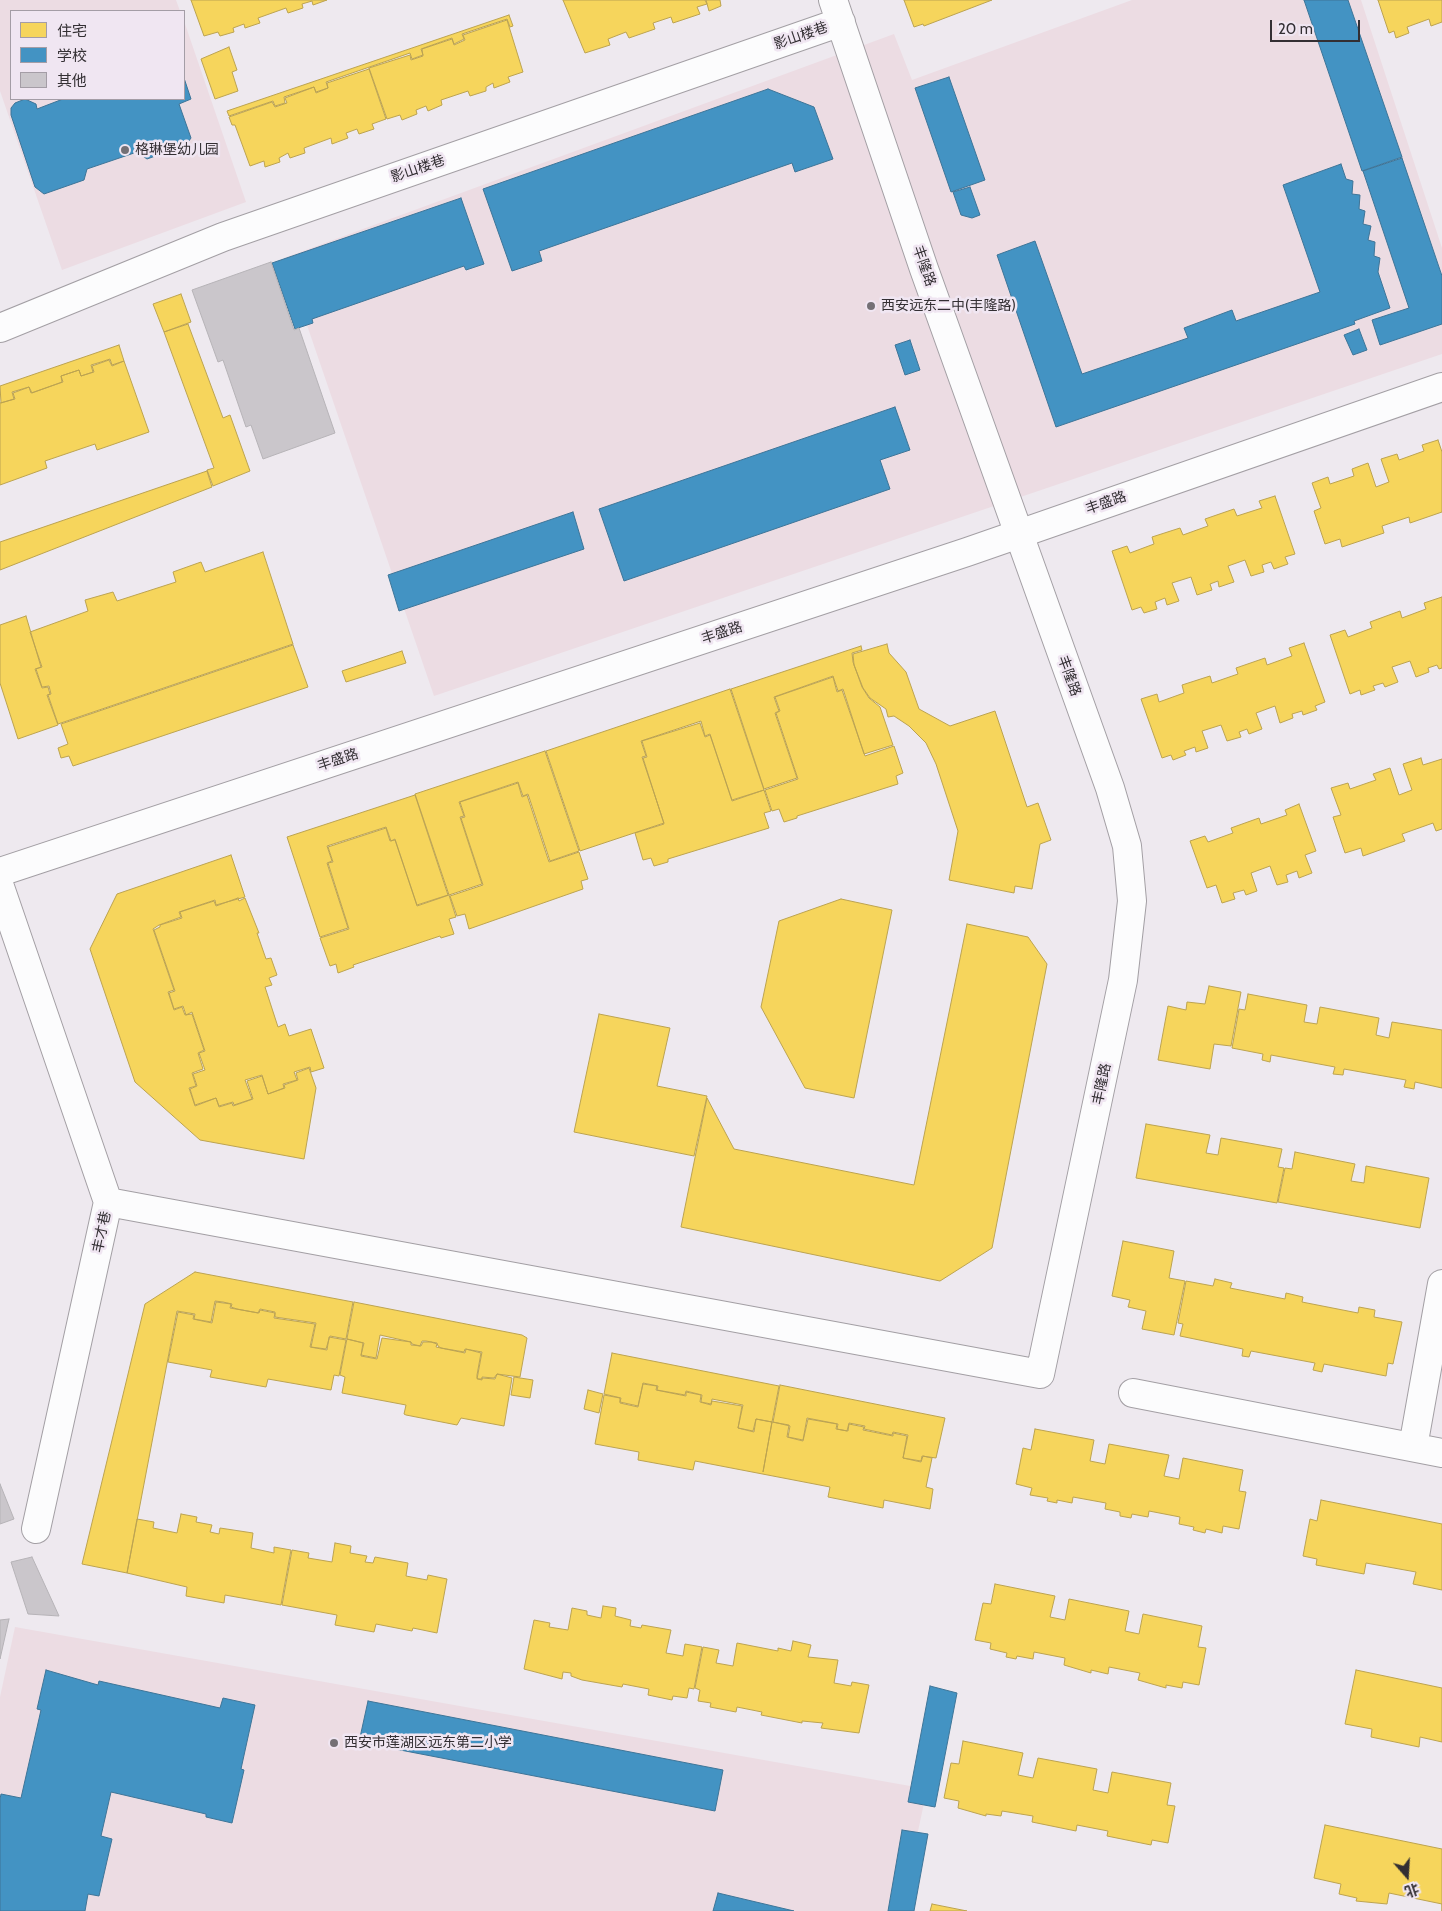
<!DOCTYPE html>
<meta charset="utf-8">
<style>
body{margin:0}
#map{position:relative;width:1442px;height:1911px;overflow:hidden;background:#eee9ef;font-family:Cabin,"Noto Sans SC",sans-serif}
canvas{display:block}
.legend{position:absolute;left:10px;top:10px;width:175px;height:90px;box-sizing:border-box;background:#f0e6f2;border:1px solid #a49da6;margin:0;padding:6px 9px;list-style:none;font-size:15px;color:#332f33}
.legend li{display:flex;align-items:center;gap:10px;height:25px}
.legend b{width:25px;border:1px solid #a49da6}
.north{position:absolute;left:1382px;top:1851px;width:50px;height:50px;-webkit-text-stroke:4px #f0e6f2;paint-order:stroke;rotate:161deg;font-size:14px;font-weight:700;line-height:20px;text-align:center;color:#332f33}
.north::after{content:'';display:block;margin:auto;width:18px;height:22px;background:#332f33;clip-path:polygon(50% 0,100% 100%,50% 72%,0 100%)}
.scale{position:absolute;left:1270px;top:20px;width:90px;height:22px;box-sizing:border-box;border:2px solid #332f33;border-top:0;padding-left:6px;font-size:15px;line-height:18px;white-space:nowrap;color:#332f33;-webkit-text-stroke:4px #f0e6f2;paint-order:stroke}
</style>
<div id="map">
<canvas width="1442" height="1911"></canvas>
<ul class="legend">
<li><b style="height:14px;background:#f6d55c"></b>住宅</li>
<li><b style="height:14px;background:#4393c3"></b>学校</li>
<li><b style="height:14px;background:#cac6cb"></b>其他</li>
</ul>
<div class="north">北</div>
<div class="scale">20 m</div>
</div>
<script>
const context = document.querySelector('canvas').getContext('2d');
context.lineJoin = 'round';
function fill(path, color) {
  context.fillStyle = color;
  context.fill(path, 'evenodd');
}
function poly(rows) {
  const path = new Path2D();
  for (const r of rows) {
    path.moveTo(r[0], r[1]);
    for (let i = 2; i < r.length; i += 2) path.lineTo(r[i], r[i + 1]);
  }
  return path;
}
function strokePath(path, color, width, dash) {
  context.strokeStyle = color;
  context.lineWidth = width;
  context.lineCap = dash ? 'butt' : 'round';
  context.setLineDash(dash || []);
  context.stroke(path);
}
function drawText(font, color, halo, rows, align = 'center') {
  context.font = font + ' Cabin,"Noto Sans SC",sans-serif';
  context.lineWidth = 5;
  context.setLineDash([]);
  context.textBaseline = 'middle';
  context.strokeStyle = halo;
  context.fillStyle = color;
  for (const [text, x, y, turn = 0] of rows) {
    context.save();
    context.translate(x, y);
    context.rotate((+turn || 0) * Math.PI / 180);
    context.textAlign = isNaN(turn) ? turn : align;
    if (halo) context.strokeText(text, 0, 0);
    context.fillText(text, 0, 0);
    context.restore();
  }
}
const education = poly([
 [0,0,176,0,180,11,11,11,11,99,184,99,184,21,246,202,62,270,0,91],
 [1132,0,1361,0,1442,248,1442,354,434,696,284,258,894,34,912,80],
 [15,1627,927,1789,901,1911,0,1911,0,1697]
]);
const homes = poly([
 [191,0,327,0,313,5,312,1,302,4,303,8,288,13,286,8,258,18,260,23,245,28,244,24,233,28,234,32,220,36,218,32,204,36,191,0],
 [563,0,705,0,707,4,697,7,700,14,673,23,671,17,653,23,655,29,629,38,626,32,608,39,610,45,585,53,563,0],
 [706,0,720,0,721,6,709,11,706,0],
 [904,0,992,0,924,26,923,24,914,27,904,0],
 [1378,0,1442,0,1442,22,1431,26,1429,19,1407,27,1409,33,1396,38,1394,31,1389,33,1378,0],
 [509,15,513,26,510,27,507,19,462,34,464,39,454,44,452,38,421,49,423,55,412,59,410,53,326,82,328,88,316,92,314,87,284,97,285,103,275,106,273,101,229,116,227,111,509,15],
 [507,20,523,72,508,77,510,82,494,88,493,83,486,87,486,91,470,96,468,91,441,100,442,105,428,111,426,106,416,110,417,114,402,120,400,115,387,119,369,68,410,55,411,60,423,56,422,49,452,39,454,45,465,40,463,35,507,20],
 [229,47,237,70,232,72,238,91,215,99,201,59,229,47],
 [369,69,386,119,372,124,374,129,359,134,357,129,346,133,348,138,332,144,331,138,304,148,305,153,290,158,288,153,279,158,280,162,265,167,264,161,250,166,235,125,232,125,229,117,272,102,275,107,287,103,285,98,314,87,316,93,328,88,327,83,369,69],
 [181,294,191,322,164,332,153,304,181,294],
 [188,324,223,418,230,415,250,471,213,486,207,470,214,468,164,332,188,324],
 [119,345,124,361,112,365,110,359,101,362,91,365,93,372,81,376,79,370,61,376,62,382,32,393,29,387,12,392,14,399,1,403,0,386,119,345],
 [109,360,112,366,124,361,149,432,97,450,95,444,45,461,47,468,0,485,0,403,15,399,13,393,29,387,31,393,63,382,61,376,79,370,81,376,94,372,92,366,109,360],
 [1438,440,1442,452,1442,512,1410,523,1409,517,1382,526,1384,533,1342,547,1340,539,1325,544,1314,511,1321,508,1312,483,1328,477,1330,484,1354,476,1352,469,1368,463,1376,487,1389,482,1381,459,1397,454,1399,460,1424,451,1422,445,1438,440],
 [207,471,212,487,0,570,0,542,207,471],
 [1275,496,1295,554,1285,557,1288,564,1274,569,1271,562,1262,565,1264,572,1251,576,1245,560,1228,566,1234,582,1219,587,1218,581,1210,584,1212,590,1197,595,1191,577,1172,583,1179,601,1167,605,1165,598,1155,602,1157,609,1144,613,1141,607,1132,610,1112,551,1127,546,1130,553,1154,544,1152,537,1180,528,1183,535,1208,526,1205,519,1234,509,1237,516,1262,508,1259,501,1275,496],
 [263,552,293,644,58,724,48,695,51,694,49,686,42,687,36,669,42,667,30,632,88,611,85,600,113,592,117,601,176,582,173,572,201,562,205,572,263,552],
 [1442,597,1442,668,1439,669,1437,665,1428,668,1429,672,1416,677,1410,661,1392,667,1398,682,1385,687,1383,683,1373,686,1375,690,1361,695,1360,690,1350,694,1330,635,1345,630,1348,637,1372,628,1370,622,1400,611,1402,618,1426,609,1424,603,1442,597],
 [26,616,41,667,35,669,42,688,48,687,50,694,47,695,58,725,18,739,0,683,0,625,26,616],
 [1304,643,1325,702,1315,706,1317,710,1303,715,1302,711,1292,714,1293,718,1280,723,1275,706,1256,713,1262,729,1249,734,1247,729,1239,732,1241,737,1227,741,1221,725,1202,731,1208,748,1196,752,1195,747,1184,751,1186,755,1173,760,1171,755,1162,758,1141,699,1157,694,1159,702,1184,693,1182,685,1210,676,1212,683,1238,674,1236,668,1265,658,1267,665,1292,656,1289,648,1304,643],
 [887,644,889,653,906,672,919,709,950,726,995,711,1027,807,1038,803,1051,840,1040,844,1032,889,1015,886,1014,893,949,880,958,831,936,764,926,743,909,726,894,716,888,717,886,709,870,698,863,688,854,665,853,654,887,644],
 [293,645,308,687,73,766,69,756,61,758,58,748,68,744,61,724,293,645],
 [861,646,862,650,852,653,853,662,862,687,869,698,880,707,893,745,864,754,843,689,838,691,833,676,774,697,779,711,775,713,797,778,764,789,731,689,861,646],
 [402,651,406,663,346,682,342,671,402,651],
 [833,677,837,692,842,690,865,756,894,746,903,773,896,776,898,784,797,816,797,818,784,822,779,809,772,811,765,790,798,779,776,713,780,711,775,697,833,677],
 [730,689,764,790,732,800,710,734,705,736,701,721,641,741,646,756,642,757,664,823,580,851,546,751,730,689],
 [700,723,705,737,710,735,732,801,764,790,771,811,764,813,769,828,668,859,668,862,654,866,651,858,643,860,635,833,664,824,643,758,647,757,642,741,700,723],
 [545,751,579,851,550,861,528,794,523,796,518,782,459,802,464,816,460,817,482,884,449,895,415,794,545,751],
 [1421,758,1423,765,1442,759,1442,829,1436,831,1433,823,1402,834,1405,841,1363,856,1361,848,1345,853,1333,817,1341,815,1331,788,1348,783,1350,789,1376,780,1373,774,1390,768,1399,795,1412,790,1403,764,1421,758],
 [518,783,522,797,527,795,549,862,579,852,588,879,581,881,583,889,469,929,465,914,457,916,450,896,483,885,461,818,465,817,460,802,518,783],
 [415,795,448,895,417,905,395,839,391,841,386,827,327,846,332,861,327,863,348,928,320,937,287,837,415,795],
 [1299,804,1316,851,1305,855,1312,873,1299,878,1297,871,1286,875,1288,882,1277,885,1270,866,1251,873,1257,891,1246,895,1244,890,1233,893,1235,899,1222,903,1216,885,1207,888,1190,841,1205,836,1208,842,1233,833,1231,828,1259,818,1261,824,1287,815,1285,810,1299,804],
 [386,828,390,841,395,840,417,906,449,895,456,917,449,919,454,934,441,938,440,936,353,965,354,967,338,973,336,964,330,966,320,938,349,929,328,863,333,862,328,847,386,828],
 [231,855,245,897,216,905,215,900,179,912,181,917,159,925,153,929,174,990,168,992,174,1010,182,1007,185,1015,192,1014,204,1050,198,1053,203,1069,192,1073,196,1086,189,1088,195,1106,216,1098,219,1107,232,1103,233,1106,253,1099,247,1081,262,1076,268,1094,285,1088,284,1085,298,1080,296,1073,309,1068,316,1088,304,1159,200,1140,135,1082,90,949,117,894,231,855],
 [238,898,239,901,245,898,259,933,257,933,266,959,271,958,277,975,269,978,272,985,265,987,278,1027,285,1024,289,1036,311,1029,324,1068,311,1072,310,1067,294,1072,297,1080,283,1084,284,1088,268,1094,262,1075,245,1080,252,1099,234,1105,233,1102,219,1106,216,1098,195,1105,190,1089,197,1086,193,1074,205,1070,199,1053,205,1051,192,1012,186,1015,183,1006,174,1009,169,993,175,991,154,930,160,927,160,925,182,918,180,912,214,901,216,906,238,898],
 [841,899,892,910,854,1098,805,1088,761,1007,779,921,841,899],
 [967,924,1028,937,1047,964,992,1248,940,1281,681,1227,707,1098,734,1149,914,1185,967,924],
 [1209,986,1241,992,1231,1046,1214,1044,1210,1069,1158,1060,1168,1006,1186,1010,1187,1002,1205,1004,1209,986],
 [1248,994,1307,1005,1304,1022,1317,1024,1320,1007,1379,1018,1376,1035,1389,1038,1392,1022,1442,1030,1442,1088,1415,1082,1414,1089,1404,1087,1406,1080,1344,1069,1343,1075,1333,1074,1335,1067,1271,1055,1270,1062,1262,1060,1263,1054,1232,1048,1239,1009,1245,1010,1248,994],
 [599,1014,670,1028,657,1086,707,1096,694,1156,574,1132,599,1014],
 [1146,1124,1210,1135,1206,1153,1218,1155,1221,1138,1282,1149,1278,1167,1284,1168,1277,1203,1136,1178,1146,1124],
 [1295,1152,1355,1164,1351,1181,1364,1183,1366,1166,1429,1178,1420,1228,1278,1202,1285,1168,1292,1169,1295,1152],
 [1123,1241,1174,1251,1169,1278,1185,1281,1174,1335,1142,1329,1146,1311,1128,1307,1130,1300,1112,1296,1123,1241],
 [195,1272,353,1302,346,1339,330,1336,326,1349,311,1347,316,1323,275,1317,275,1312,260,1309,258,1313,237,1309,231,1307,232,1304,223,1302,215,1301,211,1322,194,1319,195,1314,177,1311,127,1573,82,1564,145,1304,195,1272],
 [1215,1279,1232,1283,1230,1288,1285,1299,1286,1293,1303,1297,1302,1302,1358,1313,1359,1307,1375,1310,1374,1317,1402,1322,1393,1364,1388,1363,1386,1376,1324,1364,1322,1372,1313,1370,1315,1363,1251,1351,1249,1357,1242,1356,1243,1349,1180,1336,1183,1324,1178,1323,1186,1281,1213,1286,1215,1279],
 [216,1302,231,1304,230,1308,259,1313,260,1310,275,1313,274,1318,315,1324,310,1347,327,1350,329,1337,346,1340,339,1376,334,1375,331,1390,268,1379,266,1387,210,1377,212,1370,168,1362,178,1312,194,1315,193,1319,212,1323,216,1302],
 [354,1302,522,1335,527,1338,520,1377,497,1374,494,1378,482,1377,482,1379,477,1379,482,1352,465,1349,464,1352,441,1348,438,1346,437,1343,426,1341,422,1341,420,1346,412,1344,411,1342,380,1335,376,1358,361,1355,364,1343,347,1339,363,1343,361,1356,377,1359,382,1338,411,1342,411,1345,421,1346,423,1342,431,1342,437,1344,436,1347,465,1353,466,1349,481,1353,477,1375,477,1378,478,1379,482,1380,482,1378,495,1379,497,1374,512,1378,504,1426,461,1418,457,1425,406,1415,404,1414,406,1405,342,1393,345,1377,340,1375,354,1302],
 [612,1353,779,1386,772,1422,756,1419,753,1431,738,1428,743,1405,712,1399,711,1404,701,1402,702,1395,686,1391,685,1395,657,1390,658,1386,643,1383,638,1406,620,1402,621,1398,604,1394,612,1353],
 [514,1377,533,1380,530,1398,511,1395,514,1377],
 [643,1384,657,1386,656,1390,686,1396,686,1392,701,1395,700,1402,711,1405,712,1401,742,1406,738,1428,754,1432,756,1419,772,1422,763,1472,772,1422,789,1425,787,1437,803,1441,808,1419,837,1424,836,1429,848,1431,849,1424,864,1427,863,1430,893,1436,893,1433,907,1436,903,1458,921,1462,923,1456,932,1458,926,1487,933,1489,930,1509,884,1500,883,1508,828,1497,830,1487,695,1461,693,1470,638,1460,639,1452,595,1444,604,1395,620,1398,620,1403,638,1407,643,1384],
 [780,1385,945,1418,936,1458,922,1456,921,1461,903,1458,908,1435,893,1432,892,1435,864,1429,865,1426,849,1423,847,1431,837,1429,838,1424,807,1418,803,1440,788,1437,790,1426,773,1422,780,1385],
 [588,1390,603,1394,599,1413,584,1409,588,1390],
 [1035,1429,1094,1440,1090,1461,1105,1464,1109,1444,1169,1455,1164,1476,1179,1479,1183,1458,1243,1470,1239,1491,1246,1492,1239,1529,1223,1526,1222,1533,1206,1529,1205,1533,1193,1530,1194,1527,1179,1524,1180,1517,1149,1511,1148,1517,1132,1514,1131,1518,1120,1516,1120,1512,1105,1509,1106,1503,1073,1497,1072,1503,1057,1500,1057,1503,1047,1501,1048,1498,1030,1495,1032,1488,1016,1484,1023,1448,1031,1450,1035,1429],
 [1321,1500,1442,1524,1442,1590,1413,1584,1416,1572,1366,1563,1364,1574,1316,1565,1317,1559,1303,1556,1310,1519,1317,1521,1321,1500],
 [181,1514,197,1517,196,1522,212,1525,210,1532,219,1534,220,1528,253,1533,251,1548,274,1553,274,1547,291,1550,281,1605,225,1595,224,1603,186,1596,187,1587,127,1573,137,1519,154,1522,153,1528,177,1533,181,1514],
 [335,1543,351,1546,350,1553,367,1556,365,1562,373,1563,375,1557,408,1563,406,1576,427,1580,428,1575,447,1579,437,1633,413,1628,412,1631,376,1624,374,1632,335,1625,337,1615,282,1605,292,1550,309,1553,308,1558,332,1562,335,1543],
 [995,1584,1055,1596,1050,1617,1065,1620,1069,1599,1129,1611,1125,1631,1139,1634,1143,1614,1202,1626,1198,1647,1206,1648,1199,1685,1183,1682,1182,1688,1166,1685,1166,1688,1138,1680,1140,1673,1109,1667,1108,1674,1091,1670,1091,1673,1064,1665,1065,1658,1034,1652,1033,1659,1017,1656,1016,1659,1006,1657,1007,1653,990,1649,991,1643,975,1640,983,1603,991,1604,995,1584],
 [603,1606,616,1608,615,1616,631,1620,630,1626,641,1628,642,1625,671,1630,666,1653,683,1656,685,1644,702,1647,694,1689,689,1688,687,1698,673,1696,672,1700,648,1695,649,1689,623,1684,622,1687,582,1680,571,1676,571,1673,563,1672,562,1679,524,1669,534,1620,550,1623,549,1627,568,1630,572,1608,587,1611,587,1615,601,1618,603,1606],
 [793,1641,811,1645,808,1657,838,1660,834,1683,851,1686,852,1682,869,1685,859,1733,821,1728,823,1723,802,1721,802,1723,761,1715,762,1712,737,1707,736,1712,710,1707,711,1703,698,1701,700,1690,695,1688,703,1647,719,1650,716,1663,733,1666,737,1643,778,1651,778,1648,791,1651,793,1641],
 [1356,1670,1442,1688,1442,1742,1420,1737,1419,1747,1371,1737,1372,1729,1345,1724,1356,1670],
 [963,1741,1023,1753,1018,1775,1033,1778,1038,1758,1097,1769,1093,1790,1108,1793,1112,1772,1171,1783,1167,1805,1175,1806,1168,1843,1152,1840,1151,1845,1107,1836,1108,1831,1077,1825,1076,1831,1032,1822,1033,1816,1002,1811,1001,1816,986,1814,986,1816,958,1808,959,1801,944,1798,951,1763,959,1764,963,1741],
 [1325,1825,1442,1849,1442,1911,1442,1904,1389,1893,1387,1904,1356,1901,1357,1898,1339,1894,1341,1884,1314,1878,1325,1825],
 [932,1904,967,1911,930,1911,932,1904]
]);
const schools = poly([
 [1304,0,1348,0,1402,157,1362,171,1304,0],
 [949,77,985,180,951,192,915,88,949,77],
 [184,78,191,99,179,104,191,138,186,145,147,159,137,152,87,169,84,180,44,194,35,187,11,115,11,108,15,103,25,99,36,104,37,109,63,99,184,99,184,78],
 [768,89,814,107,833,159,795,172,792,163,539,251,542,261,512,271,483,189,768,89],
 [1402,158,1442,276,1442,324,1380,345,1372,320,1409,308,1363,171,1402,158],
 [1341,164,1346,179,1353,181,1352,194,1360,195,1359,209,1365,211,1363,224,1371,226,1368,240,1375,242,1374,256,1380,258,1378,272,1390,308,1354,321,1355,324,1056,427,997,255,1035,241,1082,374,1188,338,1184,328,1232,310,1236,321,1320,292,1283,185,1341,164],
 [970,187,980,215,972,218,961,215,953,192,970,187],
 [461,198,484,264,466,270,464,266,312,319,313,323,295,329,272,263,461,198],
 [1359,329,1367,350,1353,355,1344,335,1359,329],
 [910,340,920,370,905,375,895,345,910,340],
 [895,407,910,450,880,460,890,489,624,581,599,509,895,407],
 [573,512,584,549,399,611,388,575,573,512],
 [46,1670,98,1685,99,1681,220,1708,223,1698,255,1705,241,1769,244,1770,232,1823,206,1817,206,1814,111,1792,101,1836,112,1839,99,1896,88,1894,85,1911,0,1911,0,1799,1,1794,21,1798,41,1710,37,1709,46,1670],
 [930,1686,957,1693,935,1807,908,1802,930,1686],
 [368,1701,723,1770,715,1811,359,1742,368,1701],
 [902,1830,928,1834,914,1911,888,1911,902,1830],
 [718,1893,794,1911,713,1911,718,1893]
]);
const building = poly([
 [271,262,294,330,299,328,335,433,263,459,251,425,246,427,223,360,218,362,192,290,271,262],
 [0,1484,14,1519,0,1524,0,1484],
 [32,1557,54,1605,59,1616,28,1614,11,1562,32,1557],
 [9,1619,0,1659,0,1620,9,1619]
]);
const minor = poly([
 [0,328,223,237,841,22],
 [0,872,967,552,1442,387],
 [0,887,108,1202,36,1529],
 [108,1202,1040,1374,1123,980,1132,901,1127,846,1110,788,924,269,833,0],
 [1133,1393,1442,1453],
 [1413,1447,1442,1284]
]);
const markers = [
 [125,150,5,"#747075"],
 [871,306,5,"#747075"],
 [334,1743,5,"#747075"]
];
const streetNames = [
 ["影山楼巷",801,36,-19],
 ["影山楼巷",418,169,-19],
 ["丰隆路",924,266,71],
 ["丰盛路",1106,503,-19],
 ["丰盛路",722,633,-18],
 ["丰隆路",1069,676,70],
 ["丰盛路",338,760,-18],
 ["丰隆路",1102,1084,-78],
 ["丰才巷",102,1232,-78]
];
const poiNames = [
 ["格琳堡幼儿园",135,150],
 ["西安远东二中(丰隆路)",881,306],
 ["西安市莲湖区远东第二小学",344,1743]
];
fill(education, '#ecdce3');
fill(homes, '#f6d55c');
strokePath(homes, '#bca350', 1);
fill(schools, '#4393c3');
strokePath(schools, '#3e7598', 1);
fill(building, '#cac6cb');
strokePath(building, '#b6b3b7', 1);
strokePath(minor, '#a39fa4', 30);
strokePath(minor, '#fcfcfd', 28);
for (const [x, y, r, color] of markers) {
  const dot = new Path2D();
  dot.arc(x, y, r, 0, 2 * Math.PI);
  context.fillStyle = color;
  context.fill(dot);
  strokePath(dot, '#f0e6f2', 2);
}
drawText('14px', '#332f33', '#f0e6f2', streetNames);
drawText('14px', '#332f33', '#f0e6f2', poiNames, 'left');
</script>
